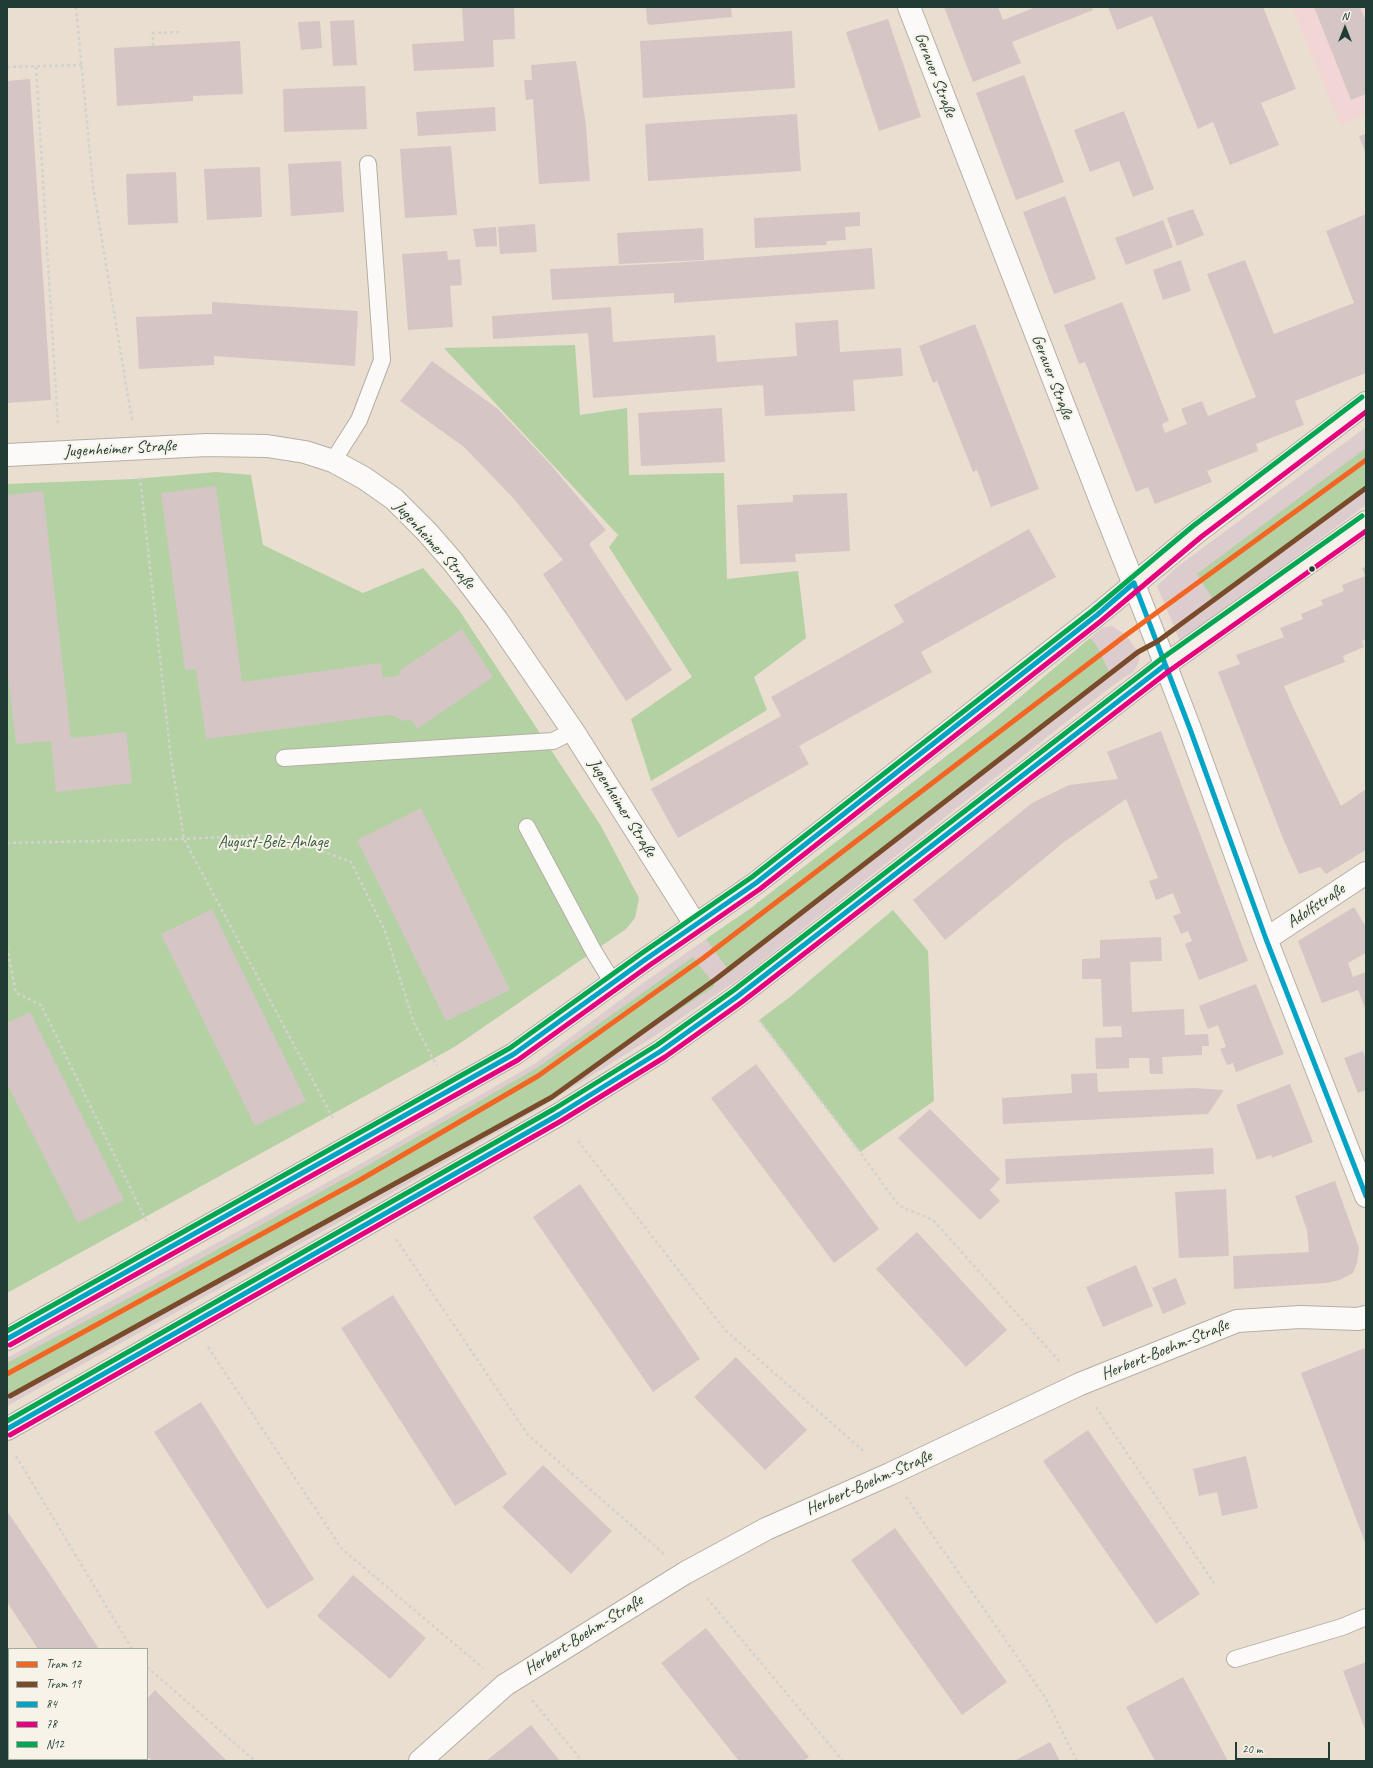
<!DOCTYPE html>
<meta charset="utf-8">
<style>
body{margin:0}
#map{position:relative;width:1373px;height:1768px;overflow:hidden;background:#eaded0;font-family:Caveat,sans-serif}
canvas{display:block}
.frame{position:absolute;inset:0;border:8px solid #1f3d34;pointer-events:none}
.legend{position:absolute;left:8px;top:1648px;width:140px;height:112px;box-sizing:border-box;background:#f7f3e8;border:1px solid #a1aaa0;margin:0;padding:5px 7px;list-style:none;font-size:12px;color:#1f3d34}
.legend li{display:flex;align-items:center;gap:8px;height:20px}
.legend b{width:20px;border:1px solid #a1aaa0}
.north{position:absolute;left:1325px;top:8px;width:40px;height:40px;-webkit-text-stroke:3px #f7f3e8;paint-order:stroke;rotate:0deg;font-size:11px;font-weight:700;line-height:16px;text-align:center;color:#1f3d34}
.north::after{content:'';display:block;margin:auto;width:14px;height:18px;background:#1f3d34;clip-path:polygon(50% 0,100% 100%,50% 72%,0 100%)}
.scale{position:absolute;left:1235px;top:1742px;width:95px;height:18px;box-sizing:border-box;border:2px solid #1f3d34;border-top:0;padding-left:5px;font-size:12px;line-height:14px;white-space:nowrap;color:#1f3d34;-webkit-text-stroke:3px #f7f3e8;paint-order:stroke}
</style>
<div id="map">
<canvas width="1373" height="1768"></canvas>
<div class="frame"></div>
<ul class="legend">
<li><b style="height:5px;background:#f26522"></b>Tram 12</li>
<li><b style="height:5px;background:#7a4b2a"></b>Tram 19</li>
<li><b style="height:5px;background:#02a4c6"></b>84</li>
<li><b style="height:5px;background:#e5007d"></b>78</li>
<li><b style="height:5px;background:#00a651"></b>N12</li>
</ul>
<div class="north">N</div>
<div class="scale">20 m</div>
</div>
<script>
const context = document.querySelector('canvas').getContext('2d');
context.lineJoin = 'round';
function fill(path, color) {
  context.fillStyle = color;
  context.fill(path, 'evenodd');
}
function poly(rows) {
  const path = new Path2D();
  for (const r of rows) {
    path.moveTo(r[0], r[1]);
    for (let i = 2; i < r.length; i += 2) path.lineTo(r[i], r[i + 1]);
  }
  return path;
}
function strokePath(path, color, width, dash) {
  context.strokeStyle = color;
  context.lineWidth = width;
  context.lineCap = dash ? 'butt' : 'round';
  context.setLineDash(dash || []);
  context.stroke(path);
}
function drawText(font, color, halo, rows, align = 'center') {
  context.font = font + ' Caveat,sans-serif';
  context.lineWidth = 4;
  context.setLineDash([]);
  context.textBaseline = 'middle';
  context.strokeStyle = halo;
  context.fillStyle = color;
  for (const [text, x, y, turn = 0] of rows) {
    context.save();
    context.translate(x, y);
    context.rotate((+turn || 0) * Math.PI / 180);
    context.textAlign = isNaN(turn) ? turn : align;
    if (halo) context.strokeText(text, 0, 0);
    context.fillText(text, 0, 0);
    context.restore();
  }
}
const built = poly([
 [1292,7,1366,7,1366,114,1340,125]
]);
const industrial = poly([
 [1366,427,1366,505,1180,641,1157,586,1177,567],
 [1112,626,1126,635,1140,655,1138,664,1133,672,1116,683,739,979,653,1037,540,1108,381,1199,7,1406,7,1358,348,1171,536,1063,643,983,751,908,993,720,1095,634,1102,628]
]);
const green = poly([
 [575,345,580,415,627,408,629,475,724,473,727,579,798,571,806,638,754,677,767,710,651,781,631,719,692,677,609,547,618,535,444,348],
 [1366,448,1366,488,1267,560,1212,598,1197,574],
 [216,472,251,475,263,545,363,593,423,568,459,610,601,826,639,898,635,918,626,929,456,1046,7,1293,7,484,134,479],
 [1090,638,1097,646,1110,674,730,972,706,939,751,908,993,720],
 [893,910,928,951,934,1101,860,1152,759,1020,790,997],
 [693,957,715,986,537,1104,7,1400,7,1363,148,1288,351,1175,537,1068],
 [7,1694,9,1696,9,1759,75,1759,77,1761,7,1761]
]);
const building = poly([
 [462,7,514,7,515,39,493,40,494,67,414,71,412,44,464,41],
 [646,7,731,7,732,17,650,25,647,22],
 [944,7,998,7,1003,20,1036,7,1092,7,1093,10,1012,42,1021,63,973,82],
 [1108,7,1263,7,1296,89,1261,103,1279,145,1230,165,1213,122,1198,129,1152,16,1117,30],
 [1314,7,1360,7,1366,21,1366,94,1351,100],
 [888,19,921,117,879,131,846,32],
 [354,20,357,65,333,66,330,21],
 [320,21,322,48,301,50,298,22],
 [792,31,795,88,643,98,640,41],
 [240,41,243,94,193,96,193,101,117,106,114,48],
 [576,61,586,125,590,181,539,184,533,99,526,100,524,80,532,80,531,65],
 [1024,75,1064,182,1016,200,976,93],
 [30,79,51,400,7,403,7,81],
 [365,86,367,129,284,132,283,89],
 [495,107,496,131,418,136,416,112],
 [1124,111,1154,189,1133,197,1119,161,1090,172,1074,130],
 [797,114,801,171,648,181,645,124],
 [1366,134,1366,154,1359,136],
 [451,146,457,215,405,218,400,149],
 [341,161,344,212,291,216,288,164],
 [260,167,262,217,207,220,204,169],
 [176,172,178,223,128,225,126,174],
 [1065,196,1096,279,1054,294,1023,212],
 [1193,209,1204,235,1177,246,1167,218],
 [860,212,860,226,845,227,846,240,827,241,826,245,755,248,754,218],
 [1366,214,1366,373,1295,401,1304,425,1256,444,1258,451,1207,471,1212,482,1155,504,1148,487,1136,492,1085,362,1079,364,1064,325,1122,302,1169,421,1162,424,1165,433,1187,424,1181,409,1202,401,1208,416,1256,397,1207,274,1245,260,1274,334,1354,303,1326,231],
 [1163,220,1173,247,1126,265,1115,238],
 [535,224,537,252,500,254,498,227],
 [496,227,497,246,476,247,473,229],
 [703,228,704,260,619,264,617,233],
 [872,248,875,289,674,303,674,293,552,300,550,269,672,263],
 [447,251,448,260,460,259,462,285,450,286,453,327,408,330,402,254],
 [1181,260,1191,291,1163,300,1153,270],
 [212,302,358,311,355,366,214,356,214,365,139,369,136,317,212,314],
 [611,307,613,342,715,335,717,362,797,356,795,323,838,320,840,352,901,348,903,376,853,380,855,411,765,416,763,385,593,398,588,333,493,339,492,316],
 [975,324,1039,489,991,507,977,470,973,472,937,381,933,383,919,346],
 [432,361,498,409,550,464,606,530,589,544,672,670,626,701,543,574,563,560,514,499,464,447,400,401],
 [722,408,725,462,641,466,638,413],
 [216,486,242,682,381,663,383,678,400,675,400,670,462,629,493,677,417,729,411,719,404,721,392,715,388,715,206,739,196,669,185,670,161,493],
 [43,491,71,738,126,732,132,783,56,792,51,741,16,744,7,667,7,495],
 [847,493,850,551,795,554,796,562,740,564,737,505,793,502,793,495],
 [1029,529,1056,577,921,652,932,672,799,746,809,764,678,838,651,789,781,716,771,697,904,622,894,605],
 [1366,567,1366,639,1362,641,1364,647,1343,656,1345,662,1284,686,1293,707,1341,806,1366,789,1366,850,1326,874,1320,867,1299,874,1284,841,1218,672,1240,664,1236,655,1284,637,1280,628,1303,619,1301,614,1323,605,1321,600,1344,591,1342,585,1365,576,1362,568],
 [1161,731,1248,961,1199,980,1185,944,1192,941,1188,931,1181,934,1173,916,1181,913,1173,893,1156,900,1149,881,1158,878,1126,799,1064,842,945,940,913,900,1032,803,1069,785,1118,779,1107,752],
 [421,808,510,990,446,1021,357,840],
 [1354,907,1366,927,1366,953,1348,963,1353,977,1366,972,1366,1011,1358,990,1322,1003,1298,941],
 [212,909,306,1101,255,1126,161,934],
 [1161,937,1162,961,1130,962,1132,1012,1184,1009,1185,1035,1208,1034,1209,1046,1202,1046,1202,1055,1162,1057,1163,1074,1150,1074,1149,1058,1129,1058,1129,1068,1096,1069,1095,1038,1122,1037,1121,1026,1103,1027,1101,979,1082,979,1082,959,1100,958,1100,940],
 [1256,984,1284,1054,1236,1072,1233,1063,1227,1065,1220,1049,1226,1047,1218,1025,1208,1029,1199,1006],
 [30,1012,124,1200,78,1223,7,1084,7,1023],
 [1363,1051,1366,1060,1366,1090,1358,1093,1344,1058],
 [756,1064,879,1229,834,1263,711,1098],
 [1097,1073,1098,1092,1194,1088,1224,1090,1208,1114,1003,1124,1002,1098,1072,1093,1071,1074],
 [1290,1084,1313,1142,1272,1158,1271,1155,1257,1160,1236,1105],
 [930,1109,1000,1179,990,1190,1000,1201,980,1220,898,1138],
 [1213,1148,1214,1174,1006,1184,1005,1159],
 [1335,1181,1359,1248,1357,1263,1353,1273,1340,1280,1326,1283,1234,1289,1233,1256,1309,1252,1307,1230,1295,1196],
 [580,1184,700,1359,653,1392,533,1217],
 [1226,1189,1229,1256,1179,1258,1175,1192],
 [917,1232,1007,1330,966,1367,876,1269],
 [1136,1265,1153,1306,1103,1327,1086,1287],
 [1176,1278,1186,1304,1163,1314,1152,1288],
 [393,1295,507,1474,455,1506,341,1328],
 [1365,1348,1366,1351,1366,1545,1301,1373],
 [736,1357,807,1430,765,1470,694,1397],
 [201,1402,314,1579,267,1609,154,1432],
 [1088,1430,1200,1594,1156,1624,1043,1461],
 [1246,1456,1258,1508,1222,1516,1217,1492,1199,1496,1193,1469],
 [543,1465,612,1531,571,1574,502,1507],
 [7,1511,47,1570,99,1649,38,1649,7,1602],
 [895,1528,1007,1682,962,1715,851,1560],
 [353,1575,426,1638,390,1679,317,1616],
 [706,1628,809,1757,803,1761,739,1761,661,1663],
 [1366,1662,1366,1732,1343,1671],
 [1183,1677,1203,1714,1228,1761,1155,1761,1126,1707],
 [155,1690,185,1720,227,1761,152,1761,147,1756,147,1699],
 [531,1725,560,1761,486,1761],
 [1050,1742,1060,1761,1014,1761]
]);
const path = poly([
 [76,7,93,187,132,420],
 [153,46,153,33,182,32],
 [7,67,82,65],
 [36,67,58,425],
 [140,477,171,759,184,839,334,1120],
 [7,843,184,839,277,834,351,862,385,931,414,1023,437,1066],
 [7,947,16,993,41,1005,147,1222],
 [759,1020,860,1152,899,1206,933,1220,1060,1362],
 [578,1141,725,1330,866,1453],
 [396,1239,528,1435,664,1554],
 [208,1347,342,1549,483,1668],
 [1096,1407,1214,1583],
 [16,1456,132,1649],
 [906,1497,1045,1697,1077,1761],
 [707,1598,843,1761],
 [147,1667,255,1761],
 [7,1671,9,1675],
 [7,1692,9,1693],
 [532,1700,582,1761],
 [79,1759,81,1761]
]);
const service = poly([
 [333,461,359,420,382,360,368,164],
 [284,758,553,741,573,731],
 [527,827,594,952,613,983],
 [1235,1659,1342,1627,1366,1617]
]);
const minor = poly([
 [909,7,1102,504,1154,635,1190,729,1266,939,1366,1196],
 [7,455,207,445,267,446,305,452,333,461,364,478,394,499,427,532,454,563,497,620,573,731,695,924],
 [1266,939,1366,873],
 [420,1761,505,1685,685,1573,766,1529,890,1474,1080,1384,1237,1321,1300,1317,1358,1319,1366,1317]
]);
const secondary = poly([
 [7,1339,514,1054,646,959,756,883,1097,615,1197,532,1366,403],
 [7,1429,558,1115,661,1051,738,996,1165,665,1366,522]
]);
const bus1 = poly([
 [7,1339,514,1054,646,959,756,883,1097,615,1134,583,1190,729,1266,939,1366,1196],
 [7,1429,558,1115,661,1051,738,996,1165,665]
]);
const bus2 = poly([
 [10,1345,518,1060,650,965,760,889,1101,621,1201,537,1366,412],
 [10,1435,561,1121,665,1057,742,1002,1169,671,1366,531]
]);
const bus3 = poly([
 [7,1331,510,1048,642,953,752,877,1093,610,1193,526,1362,397],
 [7,1421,554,1109,657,1045,734,990,1161,659,1362,516]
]);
const tram1 = poly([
 [7,1374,360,1180,538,1076,702,959,1126,635,1366,460]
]);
const tram2 = poly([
 [10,1396,552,1097,716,979,1138,652,1158,641,1366,488]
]);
const markers = [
 [1312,569,3.5,"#1f3d34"]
];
const streetNames = [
 ["Gerauer Straße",935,75,69],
 ["Gerauer Straße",1052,377,69],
 ["Jugenheimer Straße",120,449,-3],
 ["Jugenheimer Straße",434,545,48],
 ["Jugenheimer Straße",622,808,58],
 ["Adolfstraße",1316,906,-34],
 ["Herbert-Boehm-Straße",1165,1350,-22],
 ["Herbert-Boehm-Straße",869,1483,-24],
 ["Herbert-Boehm-Straße",584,1635,-32]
];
const parkNames = [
 ["August-Belz-Anlage",273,843]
];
fill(built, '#f1d6d5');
fill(industrial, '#dccccd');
fill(green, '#b3d1a2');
fill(building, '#d5c6c5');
strokePath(service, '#b4afa5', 18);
strokePath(minor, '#b4afa5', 24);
strokePath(secondary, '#b4afa5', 24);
strokePath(path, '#d3d2cd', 2.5, [3, 3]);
strokePath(service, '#fcfaf8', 16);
strokePath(minor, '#fcfaf8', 22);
strokePath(secondary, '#f5f0ea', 22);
strokePath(bus1, '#02a4c6', 5);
strokePath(bus2, '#e5007d', 5);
strokePath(bus3, '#00a651', 5);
strokePath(tram1, '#f26522', 5);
strokePath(tram2, '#7a4b2a', 5);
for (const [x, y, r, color] of markers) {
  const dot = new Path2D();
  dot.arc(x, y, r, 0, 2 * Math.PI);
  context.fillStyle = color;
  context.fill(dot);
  strokePath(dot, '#f7f3e8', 1.5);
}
drawText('17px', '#1f3d34', '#f7f3e8', streetNames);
drawText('17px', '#395f46', '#f7f3e8', parkNames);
</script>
